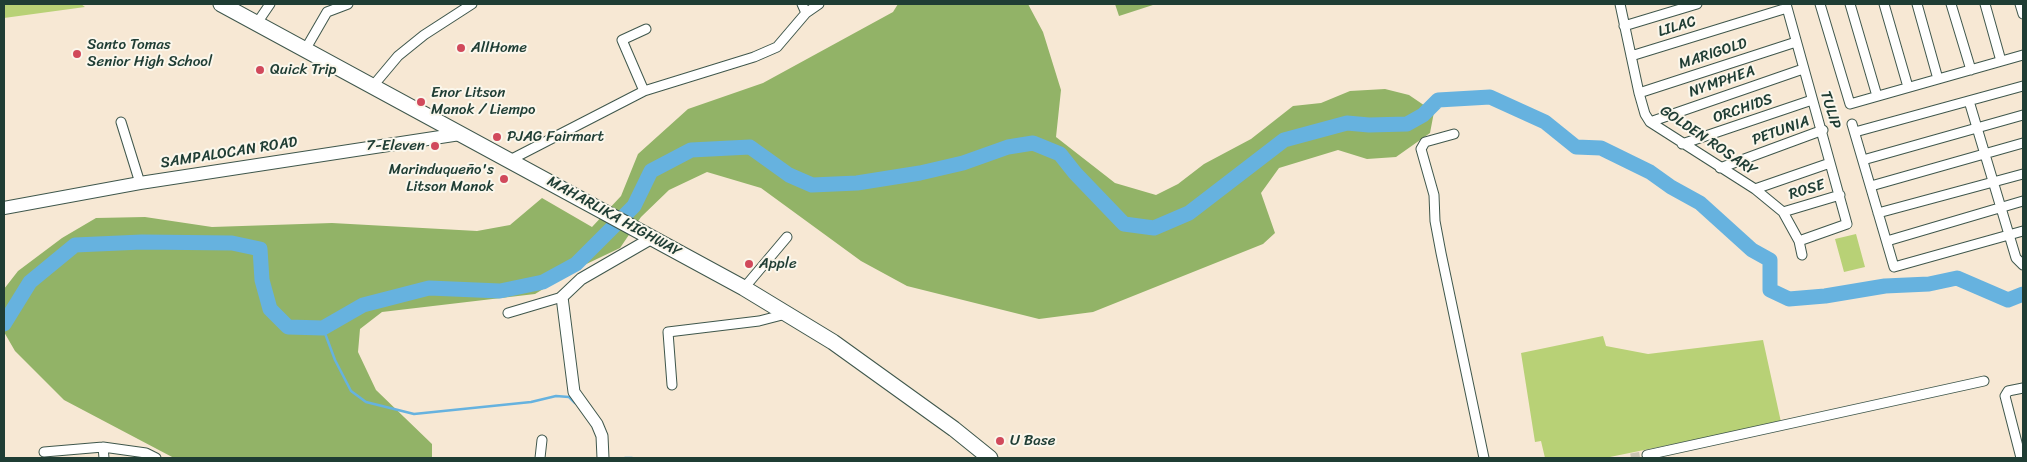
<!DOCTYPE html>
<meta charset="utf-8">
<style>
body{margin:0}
#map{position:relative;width:2027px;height:462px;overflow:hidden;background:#f7e8d4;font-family:Sriracha,sans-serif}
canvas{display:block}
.frame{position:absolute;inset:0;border:5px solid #1f3d34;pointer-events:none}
</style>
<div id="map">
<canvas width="2027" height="462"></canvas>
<div class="frame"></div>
</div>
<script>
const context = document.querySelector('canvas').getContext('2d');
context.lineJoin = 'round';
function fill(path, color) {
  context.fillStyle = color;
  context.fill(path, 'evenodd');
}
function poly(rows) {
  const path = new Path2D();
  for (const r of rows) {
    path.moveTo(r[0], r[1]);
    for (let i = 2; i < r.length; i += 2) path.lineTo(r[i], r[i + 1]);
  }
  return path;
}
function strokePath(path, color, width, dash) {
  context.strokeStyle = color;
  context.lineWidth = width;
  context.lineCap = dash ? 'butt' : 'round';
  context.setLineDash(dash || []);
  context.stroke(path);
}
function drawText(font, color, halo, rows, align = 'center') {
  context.font = font + ' Sriracha,sans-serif';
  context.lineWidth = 4;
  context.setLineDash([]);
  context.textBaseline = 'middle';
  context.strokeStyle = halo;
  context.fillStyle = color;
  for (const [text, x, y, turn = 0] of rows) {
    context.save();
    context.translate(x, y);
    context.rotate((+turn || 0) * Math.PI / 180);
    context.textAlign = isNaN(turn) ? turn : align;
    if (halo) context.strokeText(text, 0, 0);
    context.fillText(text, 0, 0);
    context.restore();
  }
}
const green = poly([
 [4,4,81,4,85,7,4,18],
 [1856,234,1865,267,1844,272,1835,239],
 [1603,336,1606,346,1648,354,1763,340,1781,422,1605,458,1545,458,1541,441,1535,442,1521,353]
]);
const forest = poly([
 [898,4,1028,4,1043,32,1061,90,1056,137,1115,183,1156,195,1178,184,1204,164,1251,139,1293,106,1321,103,1350,91,1385,89,1409,95,1434,112,1430,133,1396,157,1367,159,1338,150,1279,168,1261,193,1275,233,1263,244,1093,312,1039,319,907,286,861,261,761,188,707,172,669,190,641,217,620,248,578,268,535,294,382,312,360,329,358,352,376,390,432,444,432,458,174,458,64,400,15,351,4,332,4,289,18,271,62,238,96,218,145,217,212,227,332,223,477,231,510,225,542,198,592,227,621,196,638,154,688,109,763,83,893,12],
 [1115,4,1156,4,1119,16]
]);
const stream = poly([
 [323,328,335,360,351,391,366,402,414,414,531,402,556,396,569,397,575,403],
 [625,458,632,458]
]);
const river = poly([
 [4,324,30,282,75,245,142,242,232,243,260,249,262,280,270,309,288,327,323,328,363,305,429,288,500,291,543,282,576,264,634,206,651,171,691,150,750,147,789,175,812,185,857,183,920,173,963,163,1008,147,1033,143,1060,154,1075,173,1124,224,1154,228,1189,213,1284,140,1347,123,1369,125,1407,124,1423,115,1438,100,1490,97,1545,122,1576,147,1601,148,1650,172,1671,187,1700,203,1752,250,1770,260,1770,290,1789,299,1825,296,1885,286,1929,284,1957,278,2008,300,2023,294]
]);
const minorTunnel = poly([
 [1631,458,1647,455]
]);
const minor = poly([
 [802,4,806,13],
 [1620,4,1639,93,1645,114,1650,122,1755,189,1783,212,1799,241,1802,255],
 [1786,4,1847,224,1799,241],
 [1820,4,1850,104,2023,55],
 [1850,4,1877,96],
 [1884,4,1908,87],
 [1917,4,1938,79],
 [1951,4,1971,70],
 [1985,4,2001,61],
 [2020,4,2023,14],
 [257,23,270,4],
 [1624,26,1697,4],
 [305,50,327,12,348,4],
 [1631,56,1787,8],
 [372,87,398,56,424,35,472,4],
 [644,91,622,40,646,29],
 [1639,93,1796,42],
 [1969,101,2016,258,2023,265],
 [121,122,140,183],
 [1650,122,1803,69],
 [1852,124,1894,267,2023,231],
 [1855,132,2023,86],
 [1454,134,1425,142,1421,149,1434,195,1435,221,1441,253,1484,458],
 [1682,144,1812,100],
 [510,160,644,91,754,57,777,47,806,13,819,4],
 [1863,160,2023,115],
 [1720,168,1823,130],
 [1871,186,2023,143],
 [1755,189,1830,163],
 [1783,212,1840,195],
 [1878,213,2023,174],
 [1887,241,2023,201],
 [744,288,787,237],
 [508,313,562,297],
 [672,385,668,332,759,321,786,314],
 [44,452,103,447],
 [1647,455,1984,381],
 [104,458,103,447,146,453,156,458],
 [540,458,542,440],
 [2021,458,2005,396,2008,391,2023,388]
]);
const tertiary = poly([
 [603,458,602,436,597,424,574,392,562,297,581,279,652,238]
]);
const secondary = poly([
 [4,208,140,183,460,134]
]);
const trunk = poly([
 [221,4,744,288,833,342,954,429,990,458]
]);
const markers = [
 [461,48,5,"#d1495b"],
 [77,54,5,"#d1495b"],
 [260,70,5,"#d1495b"],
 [421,102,5,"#d1495b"],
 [497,137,5,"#d1495b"],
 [435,146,5,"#d1495b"],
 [504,179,5,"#d1495b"],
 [749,264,5,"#d1495b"],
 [1000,441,5,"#d1495b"]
];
const streetNames = [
 ["LILAC",1677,27,-17],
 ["MARIGOLD",1713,54,-18],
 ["NYMPHEA",1722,82,-19],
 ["ORCHIDS",1743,109,-19],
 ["TULIP",1830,110,73],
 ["PETUNIA",1781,131,-20],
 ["GOLDEN ROSARY",1708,141,34],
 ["SAMPALOCAN ROAD",229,153,-9],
 ["ROSE",1807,190,-17],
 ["MAHARLIKA HIGHWAY",614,217,29]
];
const poiNames = [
 ["Santo Tomas",87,45],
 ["Senior High School",87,62],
 ["AllHome",471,48],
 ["Quick Trip",270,70],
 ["Enor Litson",431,93],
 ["Manok / Liempo",431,110],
 ["PJAG Fairmart",507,137],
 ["7-Eleven",425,146,"right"],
 ["Marinduqueño's",494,170,"right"],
 ["Litson Manok",494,187,"right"],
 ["Apple",759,264],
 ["U Base",1010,441]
];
fill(green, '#b8d176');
fill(forest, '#92b367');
strokePath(stream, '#66b2df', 2.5);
strokePath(river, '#66b2df', 15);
strokePath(minorTunnel, '#ccc6b4', 9, [9, 4.5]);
strokePath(minor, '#3f574c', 11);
strokePath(tertiary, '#3f574c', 13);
strokePath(secondary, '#3f574c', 14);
strokePath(trunk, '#3f574c', 17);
strokePath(minor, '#fff', 9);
strokePath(tertiary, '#fff', 11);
strokePath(secondary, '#fff', 12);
strokePath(trunk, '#fff', 15);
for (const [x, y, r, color] of markers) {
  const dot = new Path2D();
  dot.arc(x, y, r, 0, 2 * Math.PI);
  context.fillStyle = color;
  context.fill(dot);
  strokePath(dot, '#fbf7ec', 2);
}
drawText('15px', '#1f3d34', '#fbf7ec', streetNames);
drawText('15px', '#1f3d34', '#fbf7ec', poiNames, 'left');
</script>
